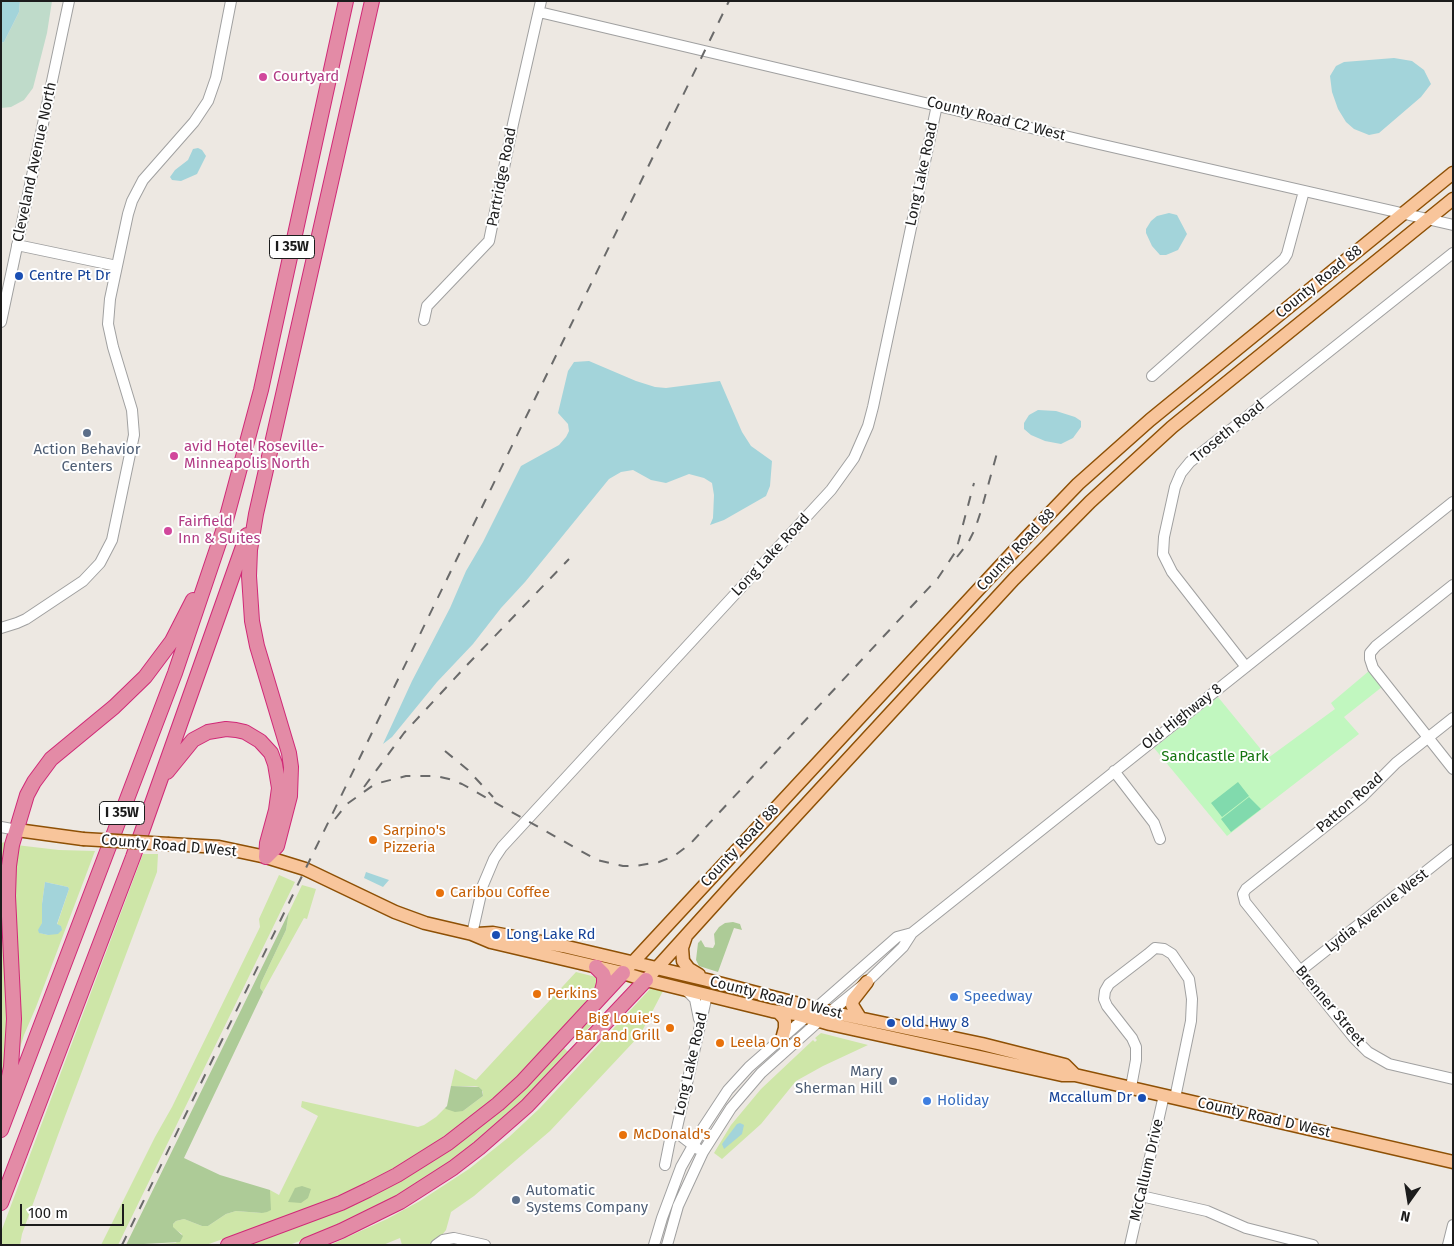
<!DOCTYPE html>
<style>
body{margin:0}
#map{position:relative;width:1454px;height:1246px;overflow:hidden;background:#ede8e2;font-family:"Fira Sans",sans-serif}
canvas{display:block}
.frame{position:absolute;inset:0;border:2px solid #1c1c1c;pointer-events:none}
.north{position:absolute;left:1384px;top:1176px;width:50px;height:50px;-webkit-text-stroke:4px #fff;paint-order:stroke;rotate:193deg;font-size:14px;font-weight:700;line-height:20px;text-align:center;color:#1c1c1c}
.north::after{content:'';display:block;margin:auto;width:18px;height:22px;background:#1c1c1c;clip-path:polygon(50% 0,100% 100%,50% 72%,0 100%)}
.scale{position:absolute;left:20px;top:1204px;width:104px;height:22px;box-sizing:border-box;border:2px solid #1c1c1c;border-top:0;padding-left:6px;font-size:15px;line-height:18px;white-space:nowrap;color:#1c1c1c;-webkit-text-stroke:4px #fff;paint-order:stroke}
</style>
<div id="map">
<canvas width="1454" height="1246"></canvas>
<div class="frame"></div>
<div class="north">N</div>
<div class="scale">100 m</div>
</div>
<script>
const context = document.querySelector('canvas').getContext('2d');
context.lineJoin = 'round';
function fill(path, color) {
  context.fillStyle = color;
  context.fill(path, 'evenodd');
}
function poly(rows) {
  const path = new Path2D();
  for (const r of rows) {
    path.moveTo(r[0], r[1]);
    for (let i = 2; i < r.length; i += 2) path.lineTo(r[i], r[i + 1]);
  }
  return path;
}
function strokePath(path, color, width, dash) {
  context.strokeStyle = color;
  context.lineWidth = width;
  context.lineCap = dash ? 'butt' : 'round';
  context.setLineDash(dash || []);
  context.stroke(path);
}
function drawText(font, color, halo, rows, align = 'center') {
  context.font = font + ' "Fira Sans",sans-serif';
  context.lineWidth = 4;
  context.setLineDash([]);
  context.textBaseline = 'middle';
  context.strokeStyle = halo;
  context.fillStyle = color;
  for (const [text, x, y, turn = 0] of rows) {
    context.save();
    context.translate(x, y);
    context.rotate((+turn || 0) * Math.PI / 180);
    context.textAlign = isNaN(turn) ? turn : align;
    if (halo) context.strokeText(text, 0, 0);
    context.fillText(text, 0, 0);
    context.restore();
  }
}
const grass = poly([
 [5,842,7,849,8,994,7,1048,1,1087,1,843],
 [16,845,59,850,95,851,36,1007,24,1035,14,1067,14,914],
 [45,882,68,887,69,889,57,925,61,926,48,935,40,933,42,923,42,904],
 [143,854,158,854,157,872,58,1135,22,1234,20,1245,1,1245,1,1232],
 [279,875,295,882,118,1245,101,1245,155,1137,172,1107,260,927,259,919],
 [302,885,316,889,307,919,304,918,263,992,260,988,261,983,286,930,289,912],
 [576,972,600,978,600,987,513,1082,471,1117,426,1149,386,1173,349,1192,313,1207,206,1245,145,1245,176,1243,182,1234,173,1228,173,1224,176,1221,184,1219,202,1226,208,1226,226,1214,236,1211,262,1213,270,1206,270,1190,279,1195,318,1116,301,1107,302,1101,418,1127,424,1125,436,1117,445,1108,463,1111,483,1096,483,1092,479,1087,475,1086,451,1086,455,1069,476,1080],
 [650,989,663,991,640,1035,550,1131,474,1196,451,1212,446,1230,442,1235,428,1245,402,1245,400,1238,383,1245,330,1245,387,1219,420,1201,469,1169,509,1137,540,1108],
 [601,1011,602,1013,596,1021,581,1035,578,1032,597,1012],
 [821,1033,868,1045,823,1066,796,1081,761,1124,722,1159,714,1153,731,1125,761,1089,813,1040,815,1042,817,1040,815,1038],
 [564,1048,568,1052,544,1081,500,1125,424,1181,344,1225,289,1245,247,1245,346,1208,395,1184,446,1153,490,1120,524,1089]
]);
const forest = poly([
 [289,912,286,930,261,983,260,988,263,992,184,1158,220,1175,270,1190,271,1210,267,1212,262,1213,236,1211,226,1214,208,1226,202,1226,184,1219,176,1221,173,1224,173,1227,183,1236,180,1242,126,1245],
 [733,922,740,924,742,930,734,928,718,972,699,966,696,960,698,943,701,940,705,947,713,948,715,944,714,934,719,927,725,923],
 [451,1086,479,1087,482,1090,483,1096,463,1111,455,1112,446,1109,445,1108,447,1106],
 [302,1186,311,1189,308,1198,301,1203,288,1202,295,1188]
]);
const wetland = poly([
 [20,1,52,1,47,33,33,88,24,100,11,107,1,108,1,43,4,42,19,12]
]);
const park = poly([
 [1369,671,1382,687,1344,717,1359,734,1227,836,1154,748,1218,697,1268,758,1335,709,1331,703]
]);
const pitch = poly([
 [1238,782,1249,796,1222,817,1211,803],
 [1249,797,1261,809,1231,832,1221,819]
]);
const water = poly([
 [1,1,20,1,19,12,4,42,1,43],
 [1394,58,1412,61,1424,70,1431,84,1421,97,1379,133,1369,135,1354,129,1346,122,1338,109,1332,92,1330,76,1336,66,1344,62],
 [198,148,202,150,206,156,197,174,181,181,172,180,170,177,175,170,188,160,193,149],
 [1169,213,1177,215,1187,234,1178,250,1166,255,1160,255,1152,246,1146,233,1146,229,1151,221,1157,216],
 [589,361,636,381,655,387,666,388,720,381,742,432,751,446,772,461,770,486,766,496,724,520,710,525,713,518,714,495,712,483,704,478,689,474,666,483,651,480,633,470,621,472,609,479,525,582,501,608,473,644,437,682,392,737,383,744,412,681,450,608,466,571,483,542,521,466,559,445,566,437,569,431,568,424,558,413,568,371,574,362],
 [1038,410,1056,411,1075,417,1081,421,1081,427,1073,438,1061,444,1045,441,1031,435,1024,429,1024,423,1029,415],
 [366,872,389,880,383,887,364,878],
 [45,882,68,887,69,889,57,924,61,926,62,930,58,934,48,935,39,933,38,930,42,923,42,904],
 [740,1123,744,1125,742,1134,724,1149,722,1144,737,1124]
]);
const minor = poly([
 [539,12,1099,144,1453,225],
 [17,245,117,266],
 [424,320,427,306,489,241,513,124,541,1],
 [1,322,69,1],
 [1152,376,1284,259,1287,254,1304,191],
 [1453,585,1376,646,1370,653,1370,659,1373,668,1453,769],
 [1,628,17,623,26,619,83,581,100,563,112,540,134,435,132,410,113,347,108,324,110,299,128,214,132,201,143,180,194,122,208,101,216,78,231,1],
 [1246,667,1172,572,1163,554,1164,537,1175,487,1181,473,1190,462,1453,253],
 [1453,718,1396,763,1362,797,1246,889,1243,894,1245,902,1354,1038,1368,1052,1389,1064,1453,1079],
 [1114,771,1154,823,1160,839],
 [1,827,17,830],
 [472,934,483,885,494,859,502,847,831,490,854,458,868,426,873,407,937,105],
 [1300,971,1453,850],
 [686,990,695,999,699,1019],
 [1131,1087,1136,1060,1136,1047,1132,1038,1107,1006,1104,999,1105,991,1109,984,1148,954,1155,948,1164,949,1172,954,1189,979,1192,999,1191,1021,1175,1098],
 [698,1149,676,1132,707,995],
 [665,1165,670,1140,676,1132],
 [1141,1196,1207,1211,1246,1228,1313,1245],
 [436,1245,443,1240,454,1238,485,1245],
 [654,1245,662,1218,681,1167,703,1128,728,1090,749,1067,897,937,912,933],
 [667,1245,678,1206,703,1152,731,1108,761,1073,819,1021,867,982,903,947,912,933,1453,502],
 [1130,1245,1164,1095],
 [1448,1245,1453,1225]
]);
const major = poly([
 [17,830,83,839],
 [169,844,219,847,266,857,305,869,395,912,425,923,472,934,491,942,623,973,646,980,772,1011,796,1014,830,1024,1062,1075,1075,1075,1453,1162],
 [477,934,493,933,563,946,707,980,830,1012,982,1044,1065,1065,1075,1075],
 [686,936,682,948,683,961,689,969,699,975],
 [623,973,1028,536,1078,484,1150,420,1453,173],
 [646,980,731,886,1014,579,1090,502,1172,427,1453,199],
 [772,1011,778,1012,783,1017,785,1021,785,1028,782,1039],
 [860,1018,852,1005,853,1000,867,982]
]);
const highway = poly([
 [167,772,193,740,208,732,226,729,236,730,245,732,260,741,271,753,275,764,279,788,276,810,267,843,266,857],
 [266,857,277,846,290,796,291,767,289,753,257,646,252,621,249,576,250,550,256,514,372,1],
 [596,967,603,974,604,977,604,983,600,998],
 [3,1106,11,1067,14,1019,8,896,9,866,12,845,27,795,34,782,51,759,114,707,145,677,172,641,193,600],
 [1,1130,175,673,223,531,261,390,346,1],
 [1,1203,133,857,247,535],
 [228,1245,341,1203,368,1190,397,1175,448,1143,498,1104,522,1082,623,973],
 [307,1245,341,1231,400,1202,453,1168,479,1148,527,1106,646,980]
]);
const rail = poly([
 [957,557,968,543,975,529,981,511,997,453],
 [445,751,468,770,493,797],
 [364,787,404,733,468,664,569,559],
 [335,819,347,804,375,784,406,776,436,776,449,779,462,784,597,860,623,866,636,866,659,862,674,856,690,844,938,578,956,551,974,483],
 [122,1245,729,1]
]);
const majorBridge = poly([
 [83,839,169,844]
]);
const markers = [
 [263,77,5,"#d1479c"],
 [19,276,5,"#1a4fb4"],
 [87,433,5,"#5c6f8a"],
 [174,456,5,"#d1479c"],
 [168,531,5,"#d1479c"],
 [373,840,5,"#e8710a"],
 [440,893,5,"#e8710a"],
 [496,935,5,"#1a4fb4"],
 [537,994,5,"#e8710a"],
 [954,997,5,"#3f7fe0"],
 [891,1023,5,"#1a4fb4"],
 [670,1028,5,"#e8710a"],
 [720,1043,5,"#e8710a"],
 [893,1081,5,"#5c6f8a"],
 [1142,1098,5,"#1a4fb4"],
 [927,1101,5,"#3f7fe0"],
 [623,1135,5,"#e8710a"],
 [516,1200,5,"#5c6f8a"]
];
const shields = [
 [292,247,45],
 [122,813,45]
];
const shieldNames = [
 ["I 35W",292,247],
 ["I 35W",122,813]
];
const hotelNames = [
 ["Courtyard",273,77],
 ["avid Hotel Roseville-",184,447],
 ["Minneapolis North",184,464],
 ["Fairfield",178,522],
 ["Inn & Suites",178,539]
];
const streetNames = [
 ["County Road C2 West",996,119,14],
 ["Cleveland Avenue North",35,162,-78],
 ["Long Lake Road",922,174,-78],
 ["Partridge Road",502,177,-79],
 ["County Road 88",1319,282,-39],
 ["Troseth Road",1228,432,-39],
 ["County Road 88",1016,550,-47],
 ["Long Lake Road",771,555,-47],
 ["Old Highway 8",1182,717,-38],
 ["Patton Road",1350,803,-41],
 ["County Road D West",169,846,5],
 ["County Road 88",740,846,-47],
 ["Lydia Avenue West",1377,911,-38],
 ["County Road D West",776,998,14],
 ["Brenner Street",1330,1006,50],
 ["Long Lake Road",691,1064,-77],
 ["County Road D West",1264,1118,13],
 ["McCallum Drive",1147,1170,-77]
];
const transitNames = [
 ["Centre Pt Dr",29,276],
 ["Long Lake Rd",506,935],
 ["Old Hwy 8",901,1023],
 ["Mccallum Dr",1132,1098,"right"]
];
const serviceNames = [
 ["Action Behavior",87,450],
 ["Centers",87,467],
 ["Mary",883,1072,"right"],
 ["Sherman Hill",883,1089,"right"],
 ["Automatic",526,1191,"left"],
 ["Systems Company",526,1208,"left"]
];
const parkNames = [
 ["Sandcastle Park",1215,757]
];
const foodNames = [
 ["Sarpino's",383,831],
 ["Pizzeria",383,848],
 ["Caribou Coffee",450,893],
 ["Perkins",547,994],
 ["Big Louie's",660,1019,"right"],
 ["Bar and Grill",660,1036,"right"],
 ["Leela On 8",730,1043],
 ["McDonald's",633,1135]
];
const shopNames = [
 ["Speedway",964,997],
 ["Holiday",937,1101]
];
fill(grass, '#cee6a8');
fill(forest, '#adcb97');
fill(wetland, '#bfdbca');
fill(park, '#c1f7bf');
fill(pitch, '#81daad');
fill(water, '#a3d4da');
strokePath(minor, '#a0a0a0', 12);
strokePath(major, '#8e5005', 15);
strokePath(highway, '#d02977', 16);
strokePath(minor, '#fff', 10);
strokePath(major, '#f8c59b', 12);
strokePath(highway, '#e38ba6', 14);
strokePath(rail, '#6a6a6a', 2, [10, 10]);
strokePath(majorBridge, '#8e5005', 15, []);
strokePath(majorBridge, '#f8c59b', 12);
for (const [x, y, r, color] of markers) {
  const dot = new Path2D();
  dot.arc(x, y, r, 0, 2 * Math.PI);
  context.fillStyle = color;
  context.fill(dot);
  strokePath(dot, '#fff', 2);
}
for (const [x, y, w] of shields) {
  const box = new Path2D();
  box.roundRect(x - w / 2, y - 11.5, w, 23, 4);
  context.fillStyle = '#fff';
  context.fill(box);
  strokePath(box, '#1c1c1c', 1);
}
drawText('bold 14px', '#1c1c1c', null, shieldNames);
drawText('15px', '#b23c85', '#fff', hotelNames, 'left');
drawText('15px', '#1c1c1c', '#fff', streetNames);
drawText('15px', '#164399', '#fff', transitNames, 'left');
drawText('15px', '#4e5e75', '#fff', serviceNames);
drawText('15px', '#13750f', '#fff', parkNames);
drawText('15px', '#c56008', '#fff', foodNames, 'left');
drawText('15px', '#366cbe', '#fff', shopNames, 'left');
</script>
